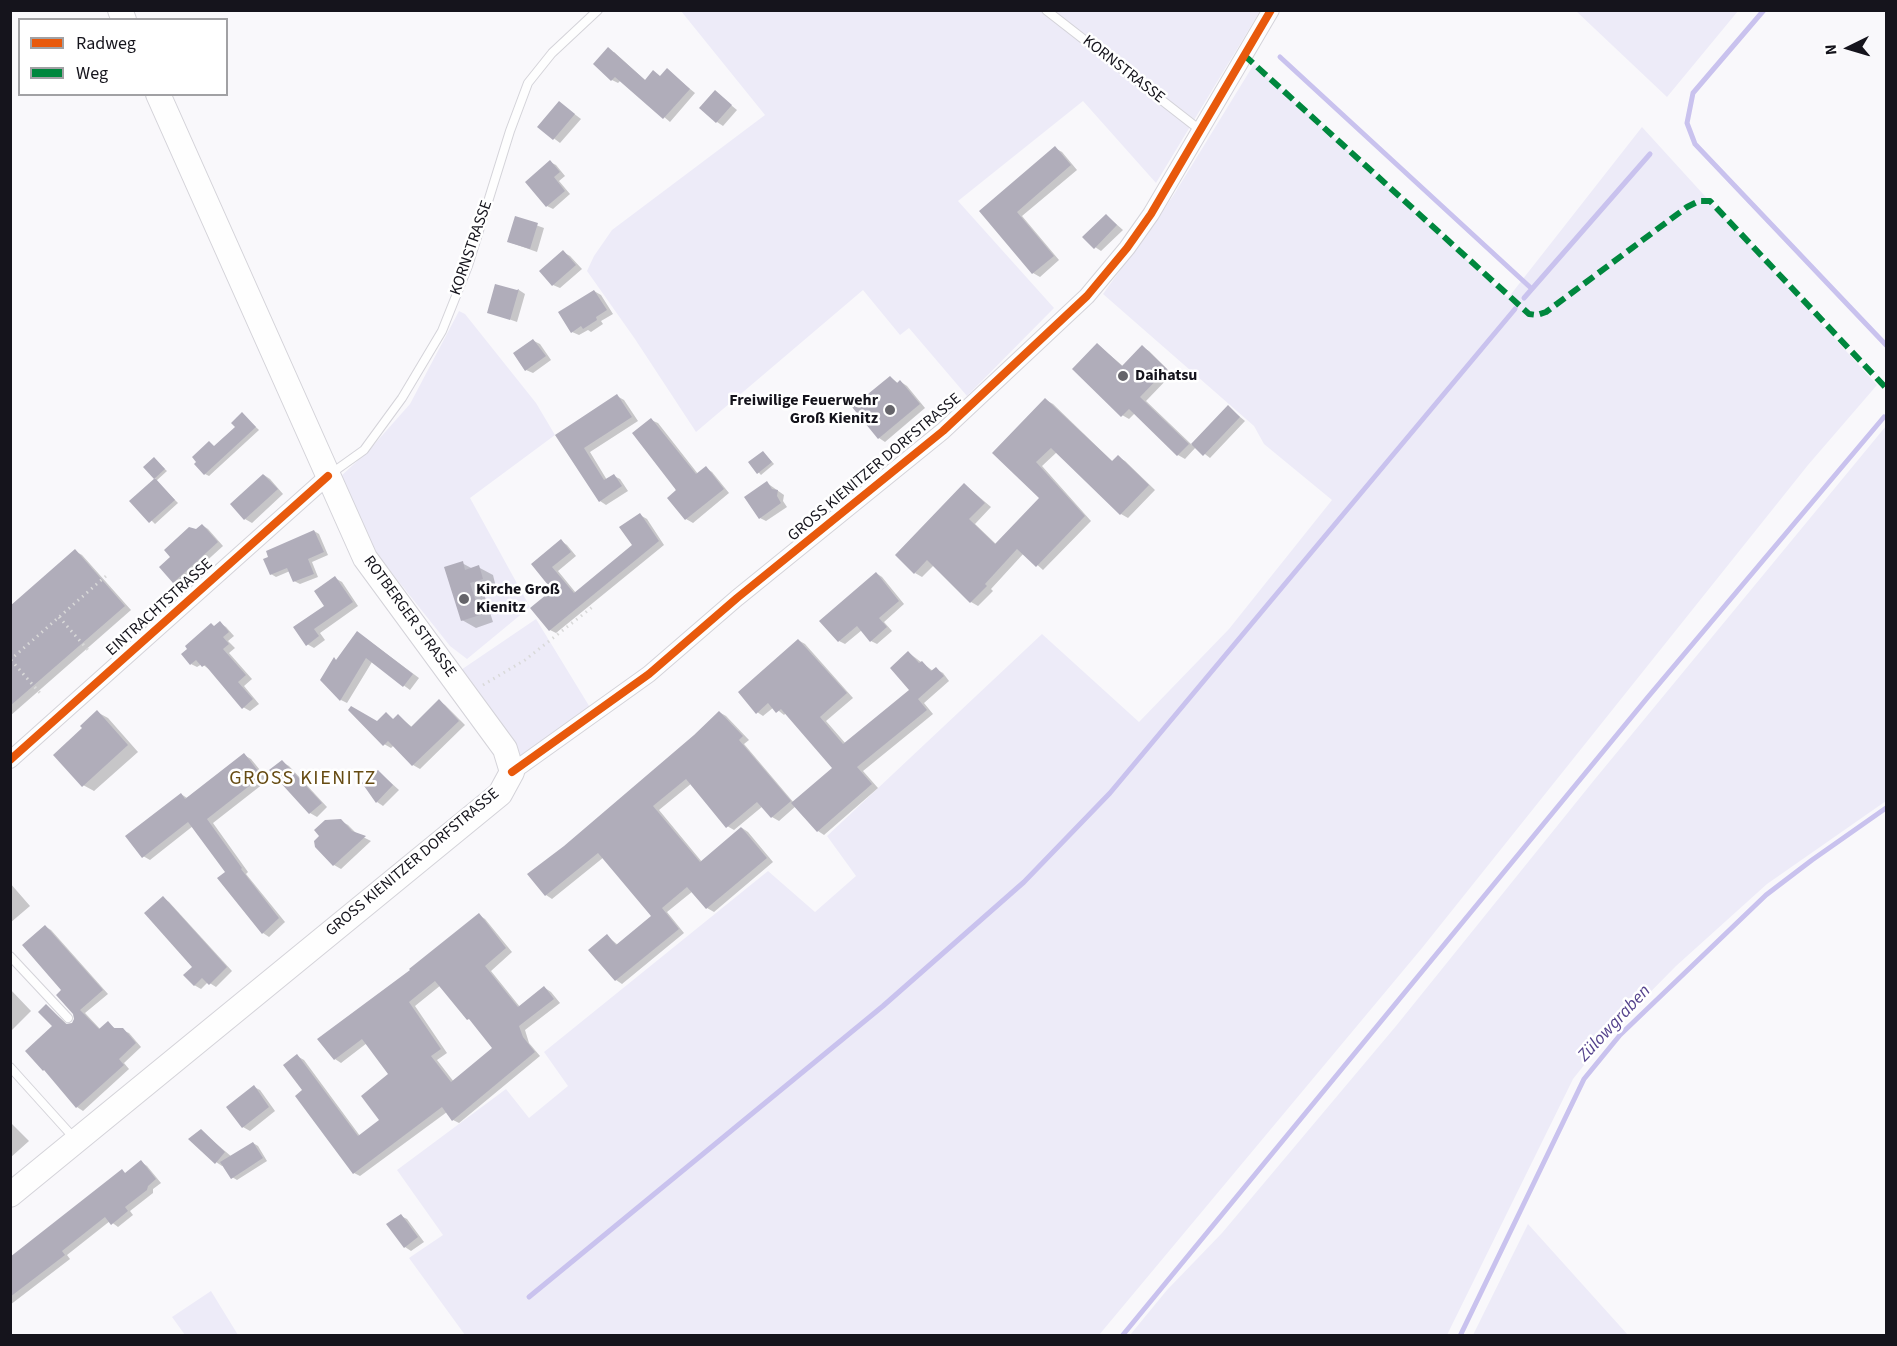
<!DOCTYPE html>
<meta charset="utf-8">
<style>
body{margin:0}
#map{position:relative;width:1897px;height:1346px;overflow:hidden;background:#f9f8fb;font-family:"Source Sans 3",sans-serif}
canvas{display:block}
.frame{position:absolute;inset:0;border:12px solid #15141c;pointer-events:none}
.legend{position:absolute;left:18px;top:18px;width:210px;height:78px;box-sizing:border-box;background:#fff;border:2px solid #a1a1a4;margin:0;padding:8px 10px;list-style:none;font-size:18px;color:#15141c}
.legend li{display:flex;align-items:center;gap:12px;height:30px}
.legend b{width:30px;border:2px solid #a1a1a4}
.north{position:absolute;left:1819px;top:18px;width:60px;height:60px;-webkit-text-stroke:4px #fff;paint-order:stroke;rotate:265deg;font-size:16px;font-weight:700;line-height:24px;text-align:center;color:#15141c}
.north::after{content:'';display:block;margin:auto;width:21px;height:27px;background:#15141c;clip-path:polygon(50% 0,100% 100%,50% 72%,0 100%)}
</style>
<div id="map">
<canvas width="1897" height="1346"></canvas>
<div class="frame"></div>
<ul class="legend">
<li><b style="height:8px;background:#e8590c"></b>Radweg</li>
<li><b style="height:8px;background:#00873e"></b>Weg</li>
</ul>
<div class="north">N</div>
</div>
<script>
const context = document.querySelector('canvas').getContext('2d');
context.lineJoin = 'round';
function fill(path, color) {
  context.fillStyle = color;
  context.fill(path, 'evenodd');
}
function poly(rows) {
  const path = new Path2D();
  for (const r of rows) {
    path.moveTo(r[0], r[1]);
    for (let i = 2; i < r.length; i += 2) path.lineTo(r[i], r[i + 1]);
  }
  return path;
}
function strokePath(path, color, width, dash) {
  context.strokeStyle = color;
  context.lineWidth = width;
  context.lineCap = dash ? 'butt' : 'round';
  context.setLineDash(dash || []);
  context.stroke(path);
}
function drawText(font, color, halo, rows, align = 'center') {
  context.font = font + ' "Source Sans 3",sans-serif';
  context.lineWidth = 5;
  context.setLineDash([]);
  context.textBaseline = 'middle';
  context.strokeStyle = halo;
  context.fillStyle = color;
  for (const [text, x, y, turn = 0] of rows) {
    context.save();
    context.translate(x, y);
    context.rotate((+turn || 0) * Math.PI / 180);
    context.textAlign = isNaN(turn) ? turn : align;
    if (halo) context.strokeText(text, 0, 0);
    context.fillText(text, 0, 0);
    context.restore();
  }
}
const green = poly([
 [681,11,1260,11,1156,183,1083,101,958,201,1054,308,967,396,909,328,900,335,863,290,696,432,635,339,587,271,594,256,612,230,765,115],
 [1576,11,1738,11,1667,97],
 [1254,64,1508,298,1642,127,1877,385,1808,465,1422,948,1099,1335,465,1335,409,1258,443,1235,397,1170,506,1089,529,1118,568,1086,544,1052,768,871,815,912,856,876,827,836,1042,634,1139,722,1229,629,1332,500,1264,444,1254,426,1103,294,1173,196],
 [459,311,465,314,536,403,555,435,470,498,530,607,467,659,450,646,376,553,340,477,370,449,410,404],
 [1886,426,1886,801,1767,884,1676,966,1608,1035,1573,1079,1447,1335,1130,1335,1167,1290,1222,1233,1396,1026,1595,779],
 [536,619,594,714,517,767,455,674],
 [1528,1224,1628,1335,1473,1335],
 [211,1291,238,1335,185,1335,172,1317]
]);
const shadow = poly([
 [614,52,646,81,661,77,667,70,695,93,670,122,621,80,618,83,612,80,595,64],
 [715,92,737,110,723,126,717,122],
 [560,103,581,119,560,143,539,127],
 [1055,148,1062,152,1077,170,1022,216,1059,260,1040,277,1033,273,981,211],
 [550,162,556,165,565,176,559,181,570,194,553,209,547,206],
 [1106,215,1123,230,1101,251,1095,247],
 [516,218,544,228,537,252,509,242],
 [563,252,570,256,582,269,560,288,553,285],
 [519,290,525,294,517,322,489,312],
 [594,291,601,295,613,314,601,321,603,324,591,332,588,330,579,335,572,332],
 [534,341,540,344,551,360,533,373,526,370],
 [1098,345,1124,367,1142,347,1149,351,1172,374,1146,401,1192,445,1228,407,1245,421,1210,458,1196,447,1185,459,1178,455,1135,413,1129,419,1122,415],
 [890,377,899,384,901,382,907,386,925,408,885,442,879,438,855,407],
 [617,396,624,400,638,421,590,452,607,480,614,476,620,479,628,491,606,505,600,501,557,435],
 [1046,400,1053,404,1113,462,1118,457,1125,461,1155,490,1128,518,1121,514,1057,452,1042,466,1091,521,1043,570,1024,553,991,589,993,591,978,606,971,602,934,565,922,577,915,573,965,485,991,507,975,524,997,545,1041,498,994,453],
 [242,414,259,430,209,476,205,474,209,443,215,447,237,427],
 [651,420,658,423,698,474,706,468,712,472,729,493,693,523,686,519],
 [763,452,774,464,761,475,750,463],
 [154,459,167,471,156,481,178,503,155,524,132,501,156,479,155,478],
 [264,475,270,479,283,494,252,523,245,519],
 [767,483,784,495,783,501,787,507,766,521,760,518],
 [640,515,647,519,664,545,556,633,550,630,554,590,533,564,561,541,567,545,576,556,558,571,576,593,634,545],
 [202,525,208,529,223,546,180,585,174,582,196,530],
 [314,531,319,534,328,555,312,562,318,577,300,584,294,581,290,571,276,577,271,574],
 [75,551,82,555,131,610,10,716,10,608],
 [462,563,473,569,478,567,493,575,496,587,483,591,493,622,476,628,462,620],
 [876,573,882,577,904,604,884,622,892,631,877,644,871,641,862,630,845,644,839,641],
 [335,578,342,582,358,606,320,633,325,640,314,648,307,644,295,627,326,606],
 [220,623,226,627,234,636,228,641,235,648,229,653,252,679,244,686,259,704,250,711,243,707,210,670,202,664,197,667,191,664],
 [364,637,419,678,410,690,372,662,347,703,341,700,322,680,337,661],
 [798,640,805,644,853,698,826,721,846,744,911,690,909,653,933,671,936,669,943,673,949,681,924,703,933,714,863,771,878,788,824,835,818,831,796,806,779,821,772,817,763,806,734,830,727,826,692,783,659,810,702,862,742,828,748,832,773,862,714,912,707,908,693,891,667,912,684,933,622,984,616,980,607,936,618,945,653,916,604,857,552,899,546,895,565,847,695,736,719,712,726,716,749,740,744,744,794,803,834,768,786,713,784,715,774,707,763,716,757,712],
 [439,701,445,705,465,725,420,769,413,765,394,745,391,748,384,744,377,723,386,714,394,720,398,716,412,727],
 [97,712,108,718,138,752,94,791,83,785,84,729],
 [244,755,251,759,268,780,213,823,248,872,246,874,285,922,269,937,263,933,227,873,193,826,150,860,143,856,181,794,187,798],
 [282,762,289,766,327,807,317,817,310,813,271,771],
 [378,771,399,790,383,806,377,802],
 [341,821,348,825,357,834,371,841,341,869,334,865,317,846],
 [10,883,30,906,10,923],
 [163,898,169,902,232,971,216,987,208,982,201,989,194,985,194,967],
 [479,915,485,919,512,952,491,971,520,1007,545,988,551,992,560,1003,525,1030,529,1043,540,1056,459,1123,453,1120,447,1112,360,1176,354,1173,304,1091,297,1056,304,1060,360,1136,381,1120,390,1075,367,1043,341,1063,335,1059,412,971],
 [441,985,495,1048,454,1082,437,1060,447,1053,415,1006],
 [46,927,51,930,108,994,85,1013,101,1030,108,1023,117,1030,122,1030,129,1033,141,1047,124,1063,129,1069,83,1111,77,1107,48,1072,54,1026,46,1006,68,1025,73,1024,76,1017,63,990],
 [10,989,31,1011,11,1031,10,1031],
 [254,1087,260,1090,275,1111,250,1131,243,1127,229,1108],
 [10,1122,29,1141,10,1158],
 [201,1131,232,1157,253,1143,258,1146,267,1161,237,1180,232,1177,224,1165,222,1166,216,1162],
 [141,1162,147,1166,161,1183,153,1189,153,1193,130,1211,133,1215,118,1227,110,1221,67,1255,70,1259,10,1305,10,1258,122,1171,126,1174],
 [401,1216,407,1219,424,1242,411,1251,405,1247]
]);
const stream = poly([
 [1764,10,1693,93,1687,123,1695,144,1886,345],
 [1280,57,1532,289],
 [1524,298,1650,154],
 [529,1297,883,1006,1024,882,1110,793,1515,309],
 [1122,1336,1648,697,1884,417],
 [1460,1336,1584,1079,1620,1035,1766,895,1812,860,1886,808]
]);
const building = poly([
 [608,47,645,80,653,70,660,76,667,68,690,89,663,119,615,77,611,81,593,64],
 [715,90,732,105,716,123,699,108],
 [559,101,575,114,553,140,537,127],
 [1055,146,1071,165,1017,212,1054,256,1032,274,979,211],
 [550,160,560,172,554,177,565,191,546,207,525,182],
 [1106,214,1117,225,1094,249,1082,237],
 [515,216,538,223,530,249,507,242],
 [563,250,576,265,552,286,539,271],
 [495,284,517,290,519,289,510,320,487,313],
 [594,290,607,310,596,317,597,320,583,329,581,326,571,333,558,312],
 [533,339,546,356,525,371,513,353],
 [1097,343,1122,366,1142,345,1167,369,1140,397,1189,444,1177,456,1129,409,1121,417,1072,369],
 [890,376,897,383,900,380,920,404,878,439,852,407],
 [617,394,632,417,584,448,604,480,614,474,622,486,599,502,555,435],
 [1045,398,1112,461,1118,455,1149,485,1120,515,1051,448,1036,462,1085,516,1036,567,1017,549,985,584,987,586,970,603,927,560,914,574,895,555,964,483,985,503,969,519,995,544,1039,498,992,453],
 [1228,405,1240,417,1203,456,1191,444],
 [242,412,256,427,204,475,194,464,196,462,192,457,209,441,214,446,235,427,231,423],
 [651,418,696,474,706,466,724,489,685,520,667,498,676,490,632,433],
 [763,451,772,462,757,474,748,462],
 [154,457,165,469,154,479,143,467],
 [263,474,278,489,244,520,230,504],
 [155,478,175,500,149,523,129,501],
 [767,481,772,489,778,490,777,496,781,503,759,519,744,497],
 [640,513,659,541,549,631,530,608,552,590,531,564,561,539,571,552,552,567,574,593,632,545,619,527],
 [202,524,218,542,173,583,159,567,170,557,164,550,189,527,196,529],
 [314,530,324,552,308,559,314,574,293,582,287,568,270,575,263,559,268,557,266,551],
 [75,549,125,606,10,706,10,606],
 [463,561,465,570,479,565,483,579,470,583,480,615,461,621,444,567],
 [876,572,899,601,879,618,887,627,870,642,857,626,838,642,819,621],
 [335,576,353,602,314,629,319,636,306,646,293,627,324,606,314,591],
 [220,621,229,632,223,637,229,644,223,649,246,675,238,682,253,699,242,709,205,665,202,667,196,660,190,665,181,654,187,649,185,646,211,623,214,626],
 [357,631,413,674,403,687,366,658,340,701,320,680,334,657,336,660],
 [798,639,847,693,820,717,843,744,909,690,890,668,908,651,919,663,922,661,931,671,936,667,944,676,918,699,927,710,857,767,872,784,817,832,791,803,832,768,781,709,776,713,768,703,756,714,738,692],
 [439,699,459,721,412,766,388,741,383,746,348,710,351,706,377,721,386,712,393,719,398,714,411,727],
 [97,710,128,745,82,787,53,755,82,728,80,726],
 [719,711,743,736,739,740,791,801,771,818,757,802,726,828,686,779,653,806,700,862,741,827,767,858,706,909,687,887,662,908,679,929,615,981,588,950,607,934,616,945,651,916,598,853,545,896,527,874,564,846,694,735],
 [244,753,262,776,207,819,242,868,241,869,279,918,262,934,217,878,225,872,188,822,142,858,125,836,181,793,185,799],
 [282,760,322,803,309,814,269,770],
 [378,770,393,785,376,803,362,783],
 [341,819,352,831,366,836,333,866,315,847,314,841,319,836,314,830,325,820],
 [163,896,227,967,209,985,202,978,194,986,183,975,192,967,144,913],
 [479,913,506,948,485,966,518,1007,544,986,554,999,519,1026,523,1037,535,1052,452,1121,442,1107,353,1174,295,1096,302,1090,283,1065,297,1054,358,1136,379,1120,361,1096,388,1074,362,1039,334,1060,317,1039,410,970,409,969],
 [435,981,467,1020,469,1019,492,1048,451,1082,431,1056,441,1049,409,1002],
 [45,925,103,990,80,1010,99,1029,108,1021,114,1028,123,1028,136,1043,119,1059,124,1065,76,1108,44,1070,43,1071,25,1051,52,1026,38,1012,46,1004,66,1024,72,1023,74,1019,73,1014,56,995,61,990,22,945],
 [254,1085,269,1107,242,1128,226,1107],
 [201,1129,225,1152,215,1164,188,1139],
 [253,1142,263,1158,231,1179,220,1162],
 [141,1160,156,1179,148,1186,147,1190,125,1207,128,1211,111,1225,105,1217,62,1251,65,1255,10,1297,10,1257,122,1169,125,1173],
 [401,1214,418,1237,404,1248,386,1224]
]);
const path = poly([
 [59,617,88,650],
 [10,660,106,576],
 [11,660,40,693],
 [483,685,525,660,595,605]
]);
const service = poly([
 [1046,10,1200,130],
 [329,475,364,450,402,398,442,331,468,266,510,131,528,83,552,53,598,10],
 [10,956,68,1018],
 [10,1067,74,1138]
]);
const minor = poly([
 [10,760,328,476],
 [512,772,649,674,737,598,943,431,1087,296,1127,248,1151,214,1271,10]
]);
const secondary = poly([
 [120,10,124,20],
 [10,1195,500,794,512,772,505,749,365,558,158,94]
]);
const quiet = poly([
 [1244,55,1529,314,1537,315,1546,312,1687,207,1699,201,1710,201,1886,388]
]);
const cycleway = poly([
 [10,760,328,476],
 [512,772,649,674,737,598,943,431,1087,296,1127,248,1151,214,1271,10]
]);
const markers = [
 [1123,376,6,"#65646a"],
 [890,410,6,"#65646a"],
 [464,599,6,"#65646a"]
];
const streetNames = [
 ["KORNSTRASSE",1123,70,38],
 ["KORNSTRASSE",472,248,-71],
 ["GROSS KIENITZER DORFSTRASSE",875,468,-40],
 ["EINTRACHTSTRASSE",160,608,-42],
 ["ROTBERGER STRASSE",409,617,54],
 ["GROSS KIENITZER DORFSTRASSE",413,863,-40]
];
const poiNames = [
 ["Daihatsu",1135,376],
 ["Freiwilige Feuerwehr",878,401,"right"],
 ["Groß Kienitz",878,419,"right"],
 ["Kirche Groß",476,590],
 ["Kienitz",476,608]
];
const waterNames = [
 ["Zülowgraben",1615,1024,-47]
];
const quarterNames = [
 ["GROSS KIENITZ",303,780]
];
fill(green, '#edebf8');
fill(shadow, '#0003');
strokePath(stream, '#c9c2ee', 5);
fill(building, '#b0adba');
strokePath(service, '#d4d3d9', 10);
strokePath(minor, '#d4d3d9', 18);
strokePath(secondary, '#d4d3d9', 26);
strokePath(path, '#d9d9d9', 3, [1.5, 4.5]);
strokePath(service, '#fefefe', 8);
strokePath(minor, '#fefefe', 16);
strokePath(secondary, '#fefefe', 24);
strokePath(quiet, '#00873e', 6, [12, 6]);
strokePath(cycleway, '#e8590c', 8);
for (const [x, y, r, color] of markers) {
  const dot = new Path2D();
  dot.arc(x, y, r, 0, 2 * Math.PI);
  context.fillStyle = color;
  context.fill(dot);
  strokePath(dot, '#fff', 2);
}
drawText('16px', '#15141c', '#fff', streetNames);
drawText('bold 16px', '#15141c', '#fff', poiNames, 'left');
drawText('italic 18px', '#54428c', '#fff', waterNames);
context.letterSpacing = '1.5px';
drawText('20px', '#664b12', '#fff', quarterNames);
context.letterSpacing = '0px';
</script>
